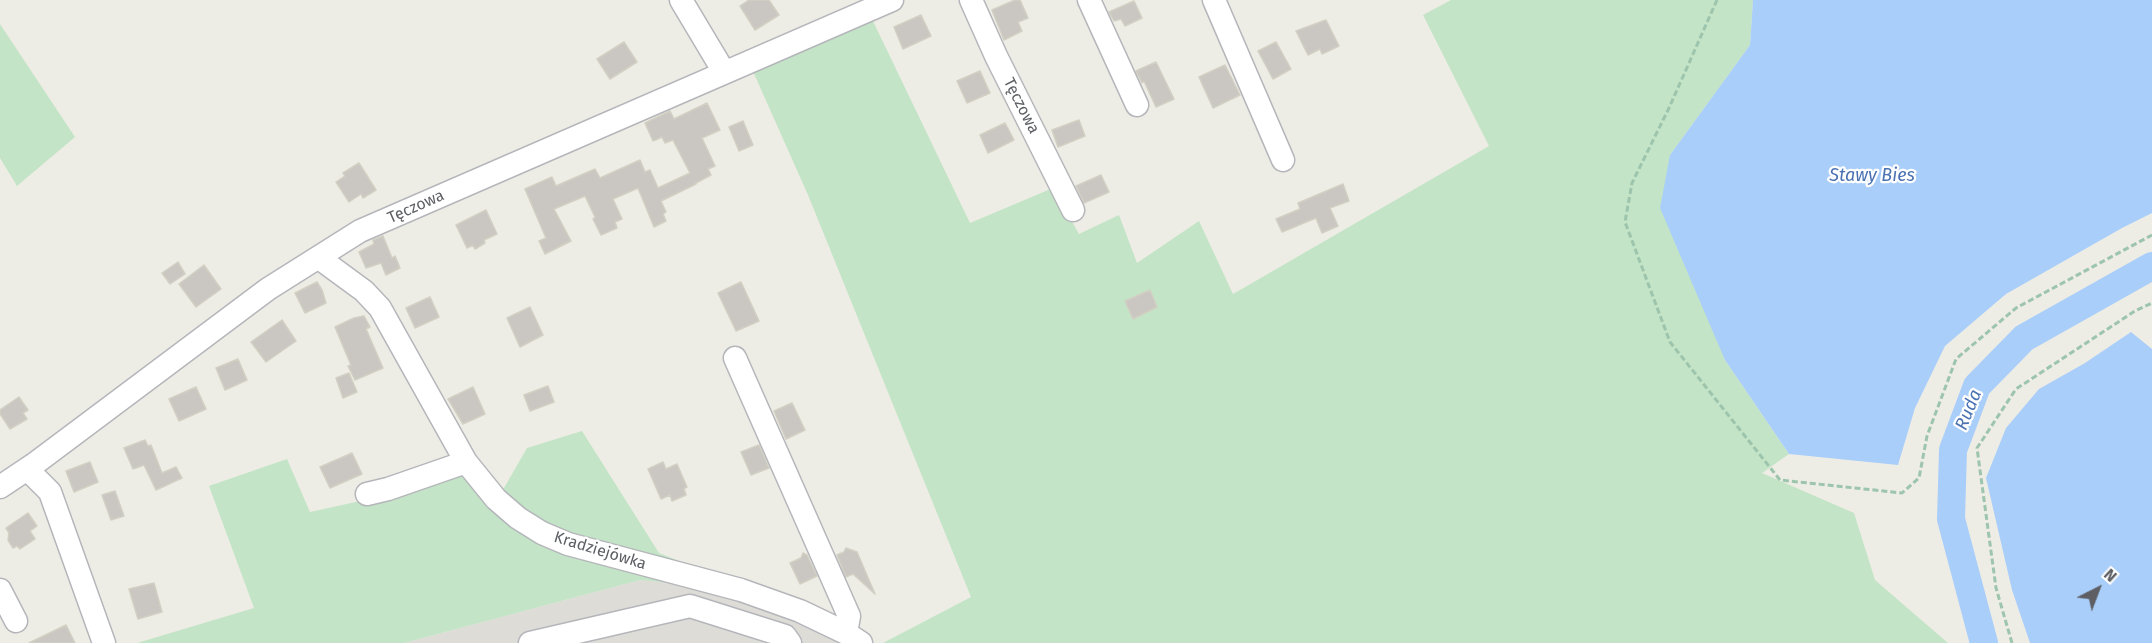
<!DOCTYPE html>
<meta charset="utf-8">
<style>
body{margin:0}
#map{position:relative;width:2152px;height:643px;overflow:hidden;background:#eeede5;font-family:"Fira Sans",sans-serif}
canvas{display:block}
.north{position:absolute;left:2068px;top:559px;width:60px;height:60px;-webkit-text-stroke:4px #fff;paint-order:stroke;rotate:42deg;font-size:16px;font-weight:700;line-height:24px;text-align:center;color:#5d5f64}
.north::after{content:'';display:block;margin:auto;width:21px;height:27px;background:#5d5f64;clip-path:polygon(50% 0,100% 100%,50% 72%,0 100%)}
</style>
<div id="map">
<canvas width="2152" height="643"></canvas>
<div class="north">N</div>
</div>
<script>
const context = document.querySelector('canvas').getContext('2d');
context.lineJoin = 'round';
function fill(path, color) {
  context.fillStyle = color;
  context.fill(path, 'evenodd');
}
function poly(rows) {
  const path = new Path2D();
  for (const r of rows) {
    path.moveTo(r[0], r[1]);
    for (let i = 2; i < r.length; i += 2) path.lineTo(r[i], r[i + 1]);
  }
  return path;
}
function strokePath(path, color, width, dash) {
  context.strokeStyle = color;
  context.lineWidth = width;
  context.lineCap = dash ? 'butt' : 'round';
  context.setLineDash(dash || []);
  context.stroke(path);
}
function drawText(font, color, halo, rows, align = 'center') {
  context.font = font + ' "Fira Sans",sans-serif';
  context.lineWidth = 4.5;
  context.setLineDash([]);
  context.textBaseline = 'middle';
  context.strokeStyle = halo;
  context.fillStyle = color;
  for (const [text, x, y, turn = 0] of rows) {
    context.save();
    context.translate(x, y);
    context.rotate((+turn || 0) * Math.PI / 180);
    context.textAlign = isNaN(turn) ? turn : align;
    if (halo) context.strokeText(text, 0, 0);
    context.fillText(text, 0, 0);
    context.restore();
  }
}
const industrial = poly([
 [640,580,672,583,743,601,828,635,841,643,404,643]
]);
const green = poly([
 [1451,0,1753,0,1750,45,1670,155,1725,360,1789,454,1762,473,1854,513,1875,580,1948,643,883,643,971,597,808,195,751,67,872,19,970,223,1053,188,1079,234,1119,215,1137,263,1199,221,1233,294,1489,146,1423,15],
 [0,24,75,137,17,186,0,158],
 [582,431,659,553,694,567,591,545,532,520,492,487,504,488,527,448],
 [287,459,310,512,374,498,458,471,521,533,585,559,672,583,640,580,404,643,137,643,254,608,209,486]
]);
const water = poly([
 [1753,0,2152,0,2152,213,2122,228,2006,294,1945,346,1915,408,1898,465,1789,454,1725,360,1660,208,1670,155,1750,45],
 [2131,332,2152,349,2152,643,2030,643,2012,590,1986,478,2006,428,2039,389,2085,363]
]);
const river = poly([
 [1984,643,1951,519,1953,450,1977,386,2024,338,2152,266]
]);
const building = poly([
 [749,0,769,0,779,15,755,30,740,6,749,0],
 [1015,0,1020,0,1028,18,1018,22,1022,31,1004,40,992,10,1015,0],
 [1134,1,1142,18,1125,26,1121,19,1114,21,1109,12,1134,1],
 [921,15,931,36,903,49,894,27,921,15],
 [1326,20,1339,46,1322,54,1320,49,1308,55,1296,31,1326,20],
 [624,42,637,62,610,79,597,59,624,42],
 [1276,42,1291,69,1273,79,1258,51,1276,42],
 [1156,62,1174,99,1156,107,1144,81,1142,83,1136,71,1156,62],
 [1225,65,1240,95,1213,108,1199,77,1225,65],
 [980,71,990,93,967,103,957,81,980,71],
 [707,103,720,130,702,138,715,166,708,169,711,175,696,183,696,184,661,201,666,212,663,214,666,221,654,227,638,188,613,199,622,219,615,222,617,228,601,235,593,219,595,217,585,196,554,209,571,241,545,254,539,241,546,238,525,189,552,177,556,186,595,169,600,178,640,160,645,172,650,170,658,188,690,173,673,140,665,143,662,137,653,141,645,123,670,111,674,119,707,103],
 [1079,120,1085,136,1058,147,1052,130,1079,120],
 [743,121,753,145,739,151,729,127,743,121],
 [1005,123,1014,140,988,153,980,135,1005,123],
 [359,163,376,190,363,198,361,194,349,202,336,182,345,176,343,173,359,163],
 [1101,175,1109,192,1084,203,1076,186,1101,175],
 [1343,184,1349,201,1330,208,1338,226,1322,233,1316,218,1282,232,1276,219,1300,209,1298,203,1343,184],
 [486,210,497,234,484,240,485,243,475,249,473,245,467,248,456,225,486,210],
 [383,236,392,258,395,256,400,268,386,275,381,263,366,268,359,252,374,244,373,240,383,236],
 [178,262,185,274,170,284,162,273,178,262],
 [204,265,221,289,196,307,179,284,204,265],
 [317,282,322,290,326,303,305,313,295,293,317,282],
 [741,282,759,321,736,331,718,293,741,282],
 [1150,290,1157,307,1133,319,1125,301,1150,290],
 [430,297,439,317,415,328,406,308,430,297],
 [530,307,543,335,520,347,507,318,530,307],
 [364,316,370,327,366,329,383,368,355,380,348,366,351,365,348,358,335,327,354,318,364,316],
 [282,320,296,341,266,362,251,342,282,320],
 [238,359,247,380,225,390,216,368,238,359],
 [349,373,357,392,343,398,336,378,349,373],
 [548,386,554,402,530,411,524,395,548,386],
 [196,387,206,409,179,421,169,399,196,387],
 [473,387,485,414,463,424,448,399,473,387],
 [19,397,28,410,23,413,27,419,10,429,0,414,0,410,19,397],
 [792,403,805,430,786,439,774,411,792,403],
 [145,440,148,446,151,445,162,473,176,467,182,478,156,490,144,465,133,469,124,448,145,440],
 [759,445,769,468,751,475,741,452,759,445],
 [352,453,362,474,330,488,320,467,352,453],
 [90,462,98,482,74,492,66,471,90,462],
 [663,462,666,469,677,464,687,487,684,489,686,495,672,501,670,495,661,499,648,469,663,462],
 [115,491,124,516,111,520,102,495,115,491],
 [28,513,37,526,30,531,35,539,20,549,17,546,13,548,8,540,9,533,6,528,28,513],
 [846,548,857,552,875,594,853,574,846,577,837,555,844,552,846,548],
 [803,553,807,555,817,576,800,584,790,563,801,558,803,553],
 [154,583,162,612,138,619,129,589,154,583],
 [66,625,75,643,29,643,66,625]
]);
const path = poly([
 [1717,0,1669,108,1632,183,1625,222,1670,342,1780,480,1902,493,1919,478,1927,436,1956,359,2016,308,2152,235],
 [2012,643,1996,588,1977,448,2016,389,2135,311,2152,303]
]);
const minor = poly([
 [681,0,724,72],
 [971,0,996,56,1073,210],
 [1089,0,1137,105],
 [1214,0,1283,160],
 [319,258,364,291,380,308,466,462,496,499,518,518,542,533,568,544,741,590,800,611,846,633,861,643],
 [735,358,849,616,846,633],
 [27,469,50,492,104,643],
 [0,487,33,465,268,289,360,231,892,0],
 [367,494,388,489,466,462],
 [0,590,16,621],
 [530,643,690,606,785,636,790,643]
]);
const streetNames = [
 ["Tęczowa",1021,106,63],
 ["Tęczowa",416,207,-24],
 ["Kradziejówka",600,551,17]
];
const waterNames = [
 ["Stawy Bies",1872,176],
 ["Ruda",1969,410,-68]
];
fill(industrial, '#dddcd7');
fill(green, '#c3e4c6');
fill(water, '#a9cefa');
strokePath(river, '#a9cefa', 28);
fill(building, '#cac7c2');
strokePath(building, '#d2cfc3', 1.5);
strokePath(minor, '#b5b6bb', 25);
strokePath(path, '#9dc4ac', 3, [6, 3]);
strokePath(minor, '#fff', 22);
drawText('16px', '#5d5f64', '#fff', streetNames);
drawText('italic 18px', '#4a72b3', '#fff', waterNames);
</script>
